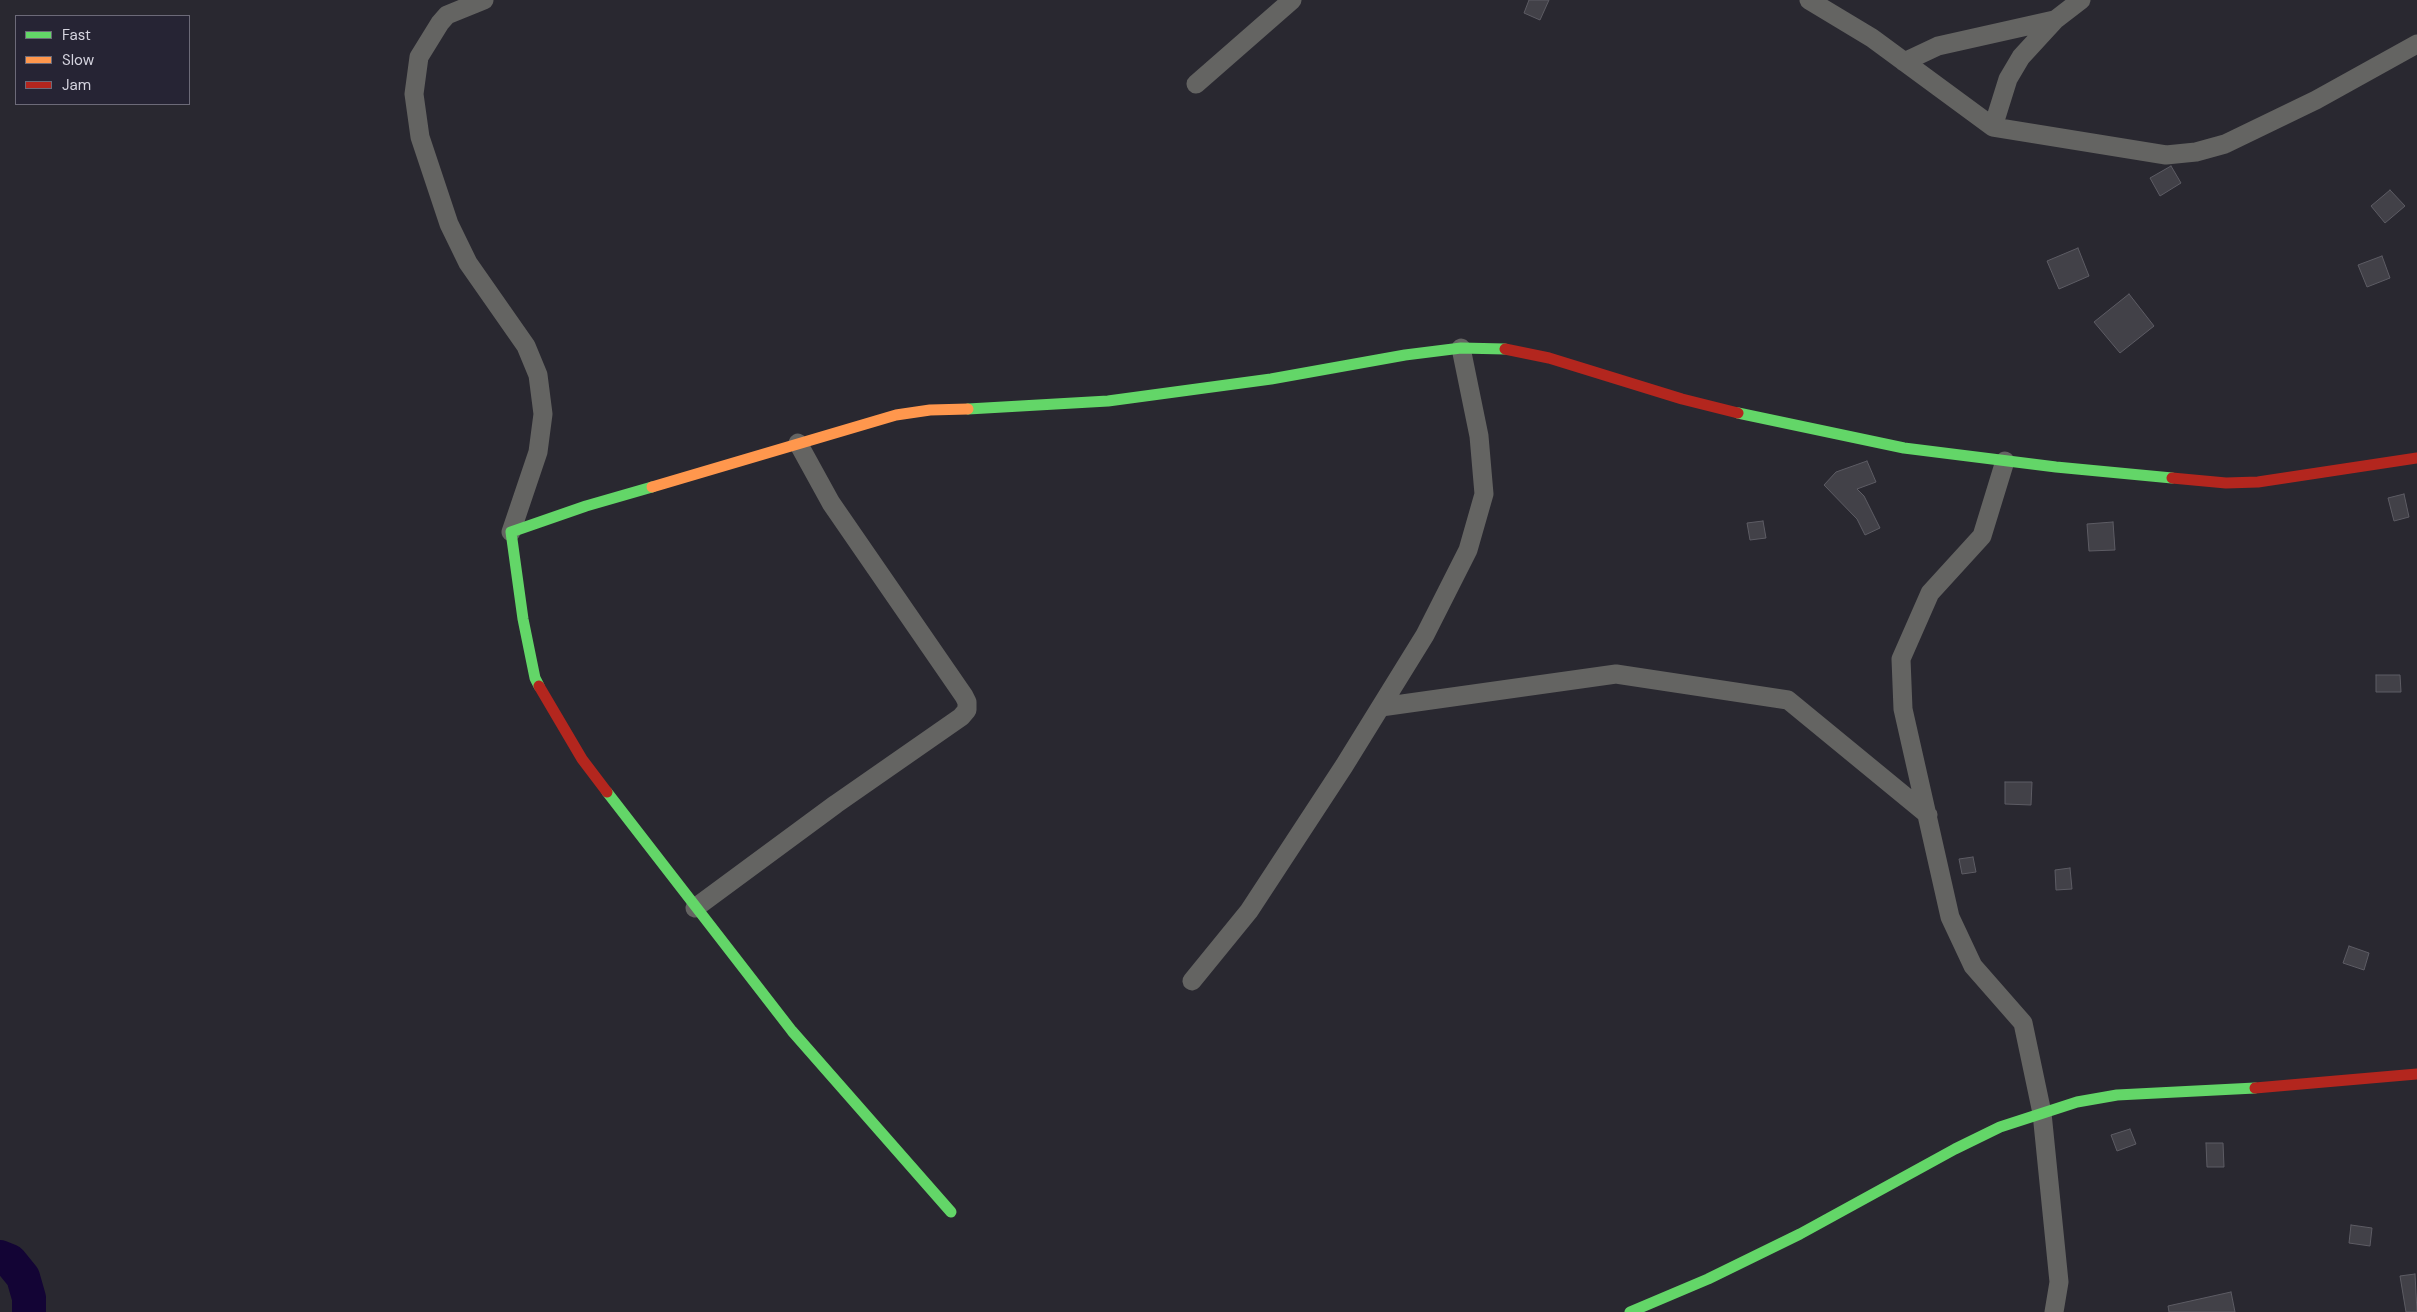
<!DOCTYPE html>
<style>
body{margin:0}
#map{position:relative;width:2417px;height:1312px;overflow:hidden;background:#292830;font-family:"DM Sans",sans-serif}
canvas{display:block}
.legend{position:absolute;left:15px;top:15px;width:175px;height:90px;box-sizing:border-box;background:#262434;border:1px solid #6c6a78;margin:0;padding:6px 9px;list-style:none;font-size:15px;color:#d5d4df}
.legend li{display:flex;align-items:center;gap:10px;height:25px}
.legend b{width:25px;border:1px solid #6c6a78}
</style>
<div id="map">
<canvas width="2417" height="1312"></canvas>
<ul class="legend">
<li><b style="height:6px;background:#63d668"></b>Fast</li>
<li><b style="height:6px;background:#ff974d"></b>Slow</li>
<li><b style="height:6px;background:#b3261e"></b>Jam</li>
</ul>
</div>
<script>
const context = document.querySelector('canvas').getContext('2d');
context.lineJoin = 'round';
function poly(rows) {
  const path = new Path2D();
  for (const r of rows) {
    path.moveTo(r[0], r[1]);
    for (let i = 2; i < r.length; i += 2) path.lineTo(r[i], r[i + 1]);
  }
  return path;
}
function strokePath(path, color, width, dash) {
  context.strokeStyle = color;
  context.lineWidth = width;
  context.lineCap = dash ? 'butt' : 'round';
  context.setLineDash(dash || []);
  context.stroke(path);
}
function fill(path, color) {
  context.fillStyle = color;
  context.fill(path, 'evenodd');
}
const river = poly([
 [0,1257,10,1261,23,1277,29,1298,29,1312]
]);
const building = poly([
 [1529,0,1549,0,1540,20,1524,13,1529,0],
 [2171,166,2181,183,2160,196,2150,178,2171,166],
 [2390,190,2405,206,2385,223,2371,206,2390,190],
 [2078,248,2089,276,2059,289,2047,261,2078,248],
 [2382,256,2390,278,2367,287,2358,265,2382,256],
 [2129,294,2154,326,2120,353,2094,322,2129,294],
 [1867,461,1876,482,1857,489,1864,496,1880,528,1865,535,1857,519,1824,485,1836,472,1867,461],
 [2404,494,2409,517,2394,521,2388,498,2404,494],
 [1763,521,1766,538,1750,540,1747,523,1763,521],
 [2113,522,2115,550,2089,551,2087,524,2113,522],
 [2376,675,2400,675,2401,692,2376,692,2376,675],
 [2005,782,2032,782,2031,805,2005,804,2005,782],
 [1973,857,1976,872,1962,874,1959,859,1973,857],
 [2070,868,2072,889,2056,890,2055,870,2070,868],
 [2349,946,2369,953,2364,970,2343,963,2349,946],
 [2130,1129,2136,1144,2117,1151,2111,1135,2130,1129],
 [2206,1143,2223,1143,2224,1167,2207,1167,2206,1143],
 [2351,1225,2372,1228,2370,1246,2349,1243,2351,1225],
 [2415,1274,2417,1312,2406,1312,2400,1276,2415,1274],
 [2231,1292,2235,1312,2169,1312,2168,1306,2231,1292]
]);
const street = poly([
 [484,0,447,15,440,23,419,57,414,94,420,137,449,224,468,263,526,346,538,375,543,414,538,452,511,532],
 [1809,0,1872,38,1993,127,2166,155,2196,152,2225,144,2316,100,2417,44],
 [1904,62,1938,46,2054,20],
 [1196,84,1292,0],
 [1993,127,2008,79,2021,57,2055,20,2081,0],
 [2005,461,1982,536,1930,593,1901,659,1903,709,1950,917,1973,966,2023,1023,2042,1113,2059,1282,2054,1312],
 [1381,707,1616,674,1788,700,1928,815],
 [695,908,836,804,961,717,967,710,967,702,964,696,831,503,798,443],
 [1192,981,1249,911,1344,766,1425,635,1468,550,1484,494,1479,436,1461,348]
]);
const fast = poly([
 [968,409,1108,401,1271,379,1405,355,1461,348,1505,349],
 [1738,413,1904,448,2056,467,2172,478],
 [539,686,535,678,523,619,511,532,586,506,652,487],
 [607,792,792,1031,951,1212],
 [1630,1312,1708,1279,1800,1234,1955,1149,2000,1127,2077,1102,2117,1095,2255,1088]
]);
const slow = poly([
 [652,487,896,415,930,410,968,409]
]);
const jam = poly([
 [1505,349,1549,358,1682,399,1738,413],
 [2172,478,2226,483,2258,482,2417,458],
 [539,686,582,759,607,792],
 [2255,1088,2417,1074]
]);
strokePath(river, '#130435', 34);
fill(building, '#424148');
strokePath(building, '#5d5c64', 1);
strokePath(street, '#646462', 19);
strokePath(fast, '#63d668', 11);
strokePath(slow, '#ff974d', 11);
strokePath(jam, '#b3261e', 11);
</script>
